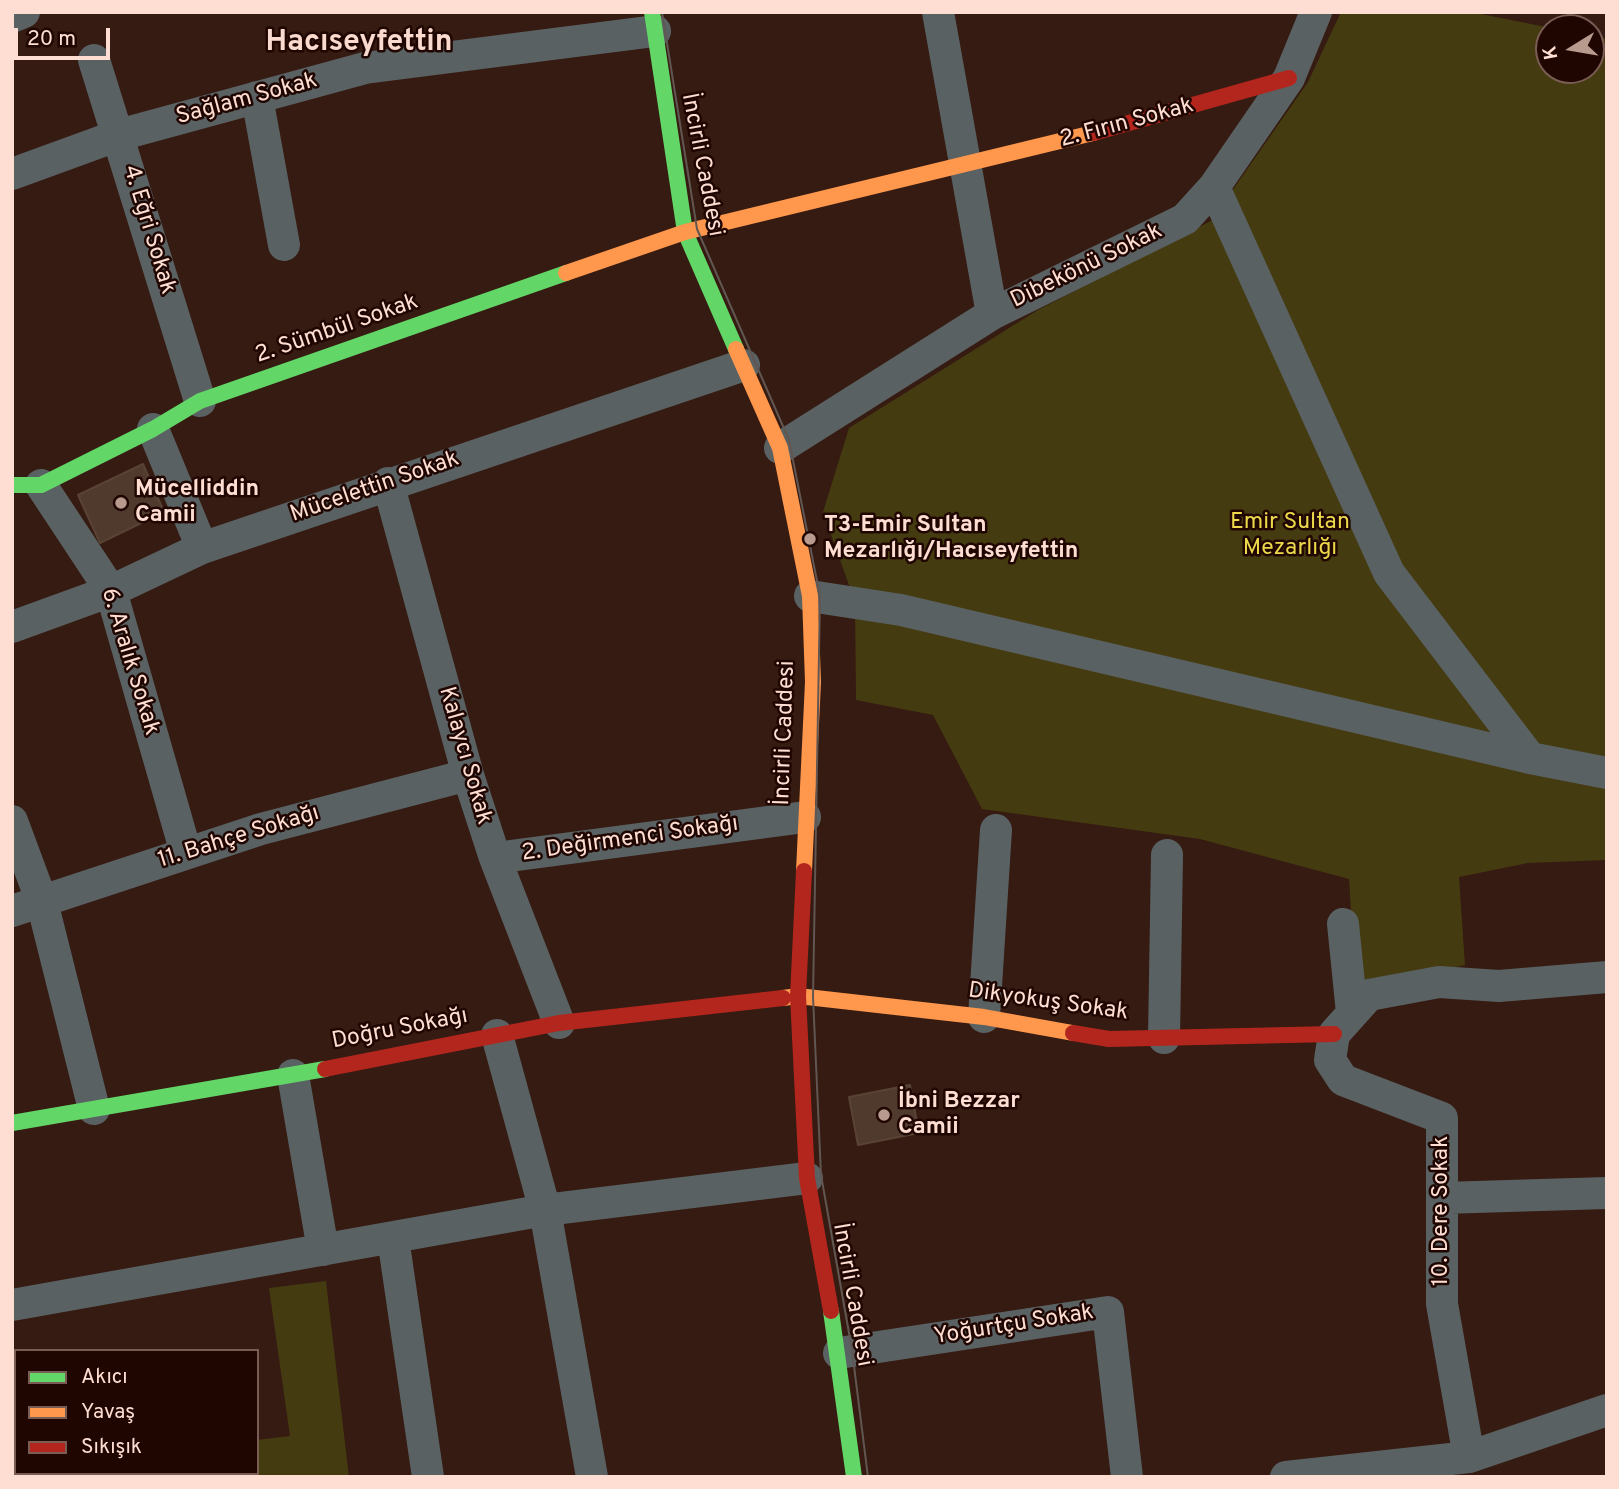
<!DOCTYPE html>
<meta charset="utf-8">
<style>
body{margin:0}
#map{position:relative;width:1619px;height:1489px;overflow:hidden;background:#351b11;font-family:Overpass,sans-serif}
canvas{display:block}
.frame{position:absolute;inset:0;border:14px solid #feded2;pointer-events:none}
.legend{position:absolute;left:14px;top:1349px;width:245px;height:126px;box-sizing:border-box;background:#200600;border:2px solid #795c54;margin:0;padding:9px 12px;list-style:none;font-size:21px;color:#feded2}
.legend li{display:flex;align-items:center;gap:14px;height:35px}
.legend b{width:35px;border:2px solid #795c54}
.north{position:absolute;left:1535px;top:14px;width:70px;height:70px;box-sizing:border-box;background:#200600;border:2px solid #795c54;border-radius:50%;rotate:259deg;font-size:19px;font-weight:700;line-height:28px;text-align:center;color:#feded2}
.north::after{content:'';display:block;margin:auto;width:24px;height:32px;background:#b89a8e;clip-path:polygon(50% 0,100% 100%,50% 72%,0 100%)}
.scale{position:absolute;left:14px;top:28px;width:96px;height:32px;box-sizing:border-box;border:4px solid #feded2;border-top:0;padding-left:9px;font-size:21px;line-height:24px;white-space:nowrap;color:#feded2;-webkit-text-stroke:5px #200600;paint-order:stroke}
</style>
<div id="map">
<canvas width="1619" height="1489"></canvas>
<div class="frame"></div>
<ul class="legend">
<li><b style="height:9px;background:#63d668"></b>Akıcı</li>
<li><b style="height:9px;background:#ff974d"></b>Yavaş</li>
<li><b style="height:9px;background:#b3261e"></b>Sıkışık</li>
</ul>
<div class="north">K</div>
<div class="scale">20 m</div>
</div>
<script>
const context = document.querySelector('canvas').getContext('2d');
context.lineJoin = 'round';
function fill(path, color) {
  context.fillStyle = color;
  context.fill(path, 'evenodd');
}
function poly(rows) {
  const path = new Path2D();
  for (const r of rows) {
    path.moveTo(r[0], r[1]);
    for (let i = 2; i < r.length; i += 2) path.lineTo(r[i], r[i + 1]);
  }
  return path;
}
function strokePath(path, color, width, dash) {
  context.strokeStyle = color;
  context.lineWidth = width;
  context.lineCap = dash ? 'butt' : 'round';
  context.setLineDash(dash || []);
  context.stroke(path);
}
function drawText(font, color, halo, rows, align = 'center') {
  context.font = font + ' Overpass,sans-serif';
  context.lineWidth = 5;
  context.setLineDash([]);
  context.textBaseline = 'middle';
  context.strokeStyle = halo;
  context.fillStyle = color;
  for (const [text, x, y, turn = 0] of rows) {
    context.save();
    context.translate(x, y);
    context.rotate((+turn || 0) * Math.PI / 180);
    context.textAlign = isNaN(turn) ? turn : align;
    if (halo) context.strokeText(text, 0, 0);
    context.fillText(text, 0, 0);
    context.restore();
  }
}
const green = poly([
 [1341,12,1471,12,1551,28,1549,70,1591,70,1591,36,1607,39,1607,860,1528,863,1459,877,1465,965,1356,989,1349,879,1200,839,982,809,933,715,856,700,855,602,823,512,849,428,1038,310,1211,221,1308,82],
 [326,1281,349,1477,144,1477,143,1473,257,1473,257,1440,290,1436,269,1288]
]);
const building = poly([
 [143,464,164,512,100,543,78,495,143,464],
 [910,1085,919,1133,858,1145,849,1097,910,1085]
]);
const street = poly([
 [938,12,992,314],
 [12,17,24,12],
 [94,60,200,401],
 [257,97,284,245],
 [12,174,119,135,365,68,655,31],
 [1214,187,1389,573,1530,758],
 [153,429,202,548],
 [780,448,992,314,1185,219,1214,187,1289,78,1316,12],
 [388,483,468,775,495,858,559,1023],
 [41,485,111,591,186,853],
 [810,596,901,610,1530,758,1607,773],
 [12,627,111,591,202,548,744,365],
 [12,821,42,902,94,1109],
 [495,858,805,817],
 [12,911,261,829,468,775],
 [1343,924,1352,1013],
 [984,1017,996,830],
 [497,1035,545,1210,592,1477],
 [1164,1038,1167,855],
 [293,1075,323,1250],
 [1442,1198,1607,1193],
 [393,1238,428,1477],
 [12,1305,545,1210,807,1178],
 [839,1353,1108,1312,1127,1477],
 [1469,1457,1442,1304,1442,1118,1343,1080,1330,1060,1334,1034,1369,995,1439,982,1499,986,1607,977],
 [1286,1477,1469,1457,1607,1410]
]);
const fast = poly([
 [652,12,685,232,736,349],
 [12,485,41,485,153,429,200,401,566,273],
 [12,1123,325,1069],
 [831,1311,854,1477]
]);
const slow = poly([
 [566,273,685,232,1093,133],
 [736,349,780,448,810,596,813,682,804,871],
 [783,998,798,996,984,1017,1073,1033]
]);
const jam = poly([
 [1093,133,1289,78],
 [804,871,798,996,807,1178,831,1311],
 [1073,1033,1109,1039,1334,1034],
 [325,1069,559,1023,783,998]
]);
const tram = poly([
 [662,12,697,229,789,440,820,596,813,997,821,1175,852,1350,868,1477]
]);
const markers = [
 [121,503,7,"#b89a8e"],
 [810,539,7,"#b89a8e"],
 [884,1115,7,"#b89a8e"]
];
const streetNames = [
 ["Sağlam Sokak",247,100,-15],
 ["2. Fırın Sokak",1127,124,-15],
 ["İncirli Caddesi",701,165,79],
 ["4. Eğri Sokak",148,230,73],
 ["Dibekönü Sokak",1087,267,-26],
 ["2. Sümbül Sokak",337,330,-19],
 ["Mücelettin Sokak",375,488,-19],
 ["6. Aralık Sokak",129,662,73],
 ["İncirli Caddesi",786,733,-88],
 ["Kalaycı Sokak",464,756,74],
 ["11. Bahçe Sokağı",239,838,-17],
 ["2. Değirmenci Sokağı",630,840,-8],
 ["Dikyokuş Sokak",1048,1003,8],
 ["Doğru Sokağı",400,1030,-11],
 ["10. Dere Sokak",1442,1211,-90],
 ["İncirli Caddesi",851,1295,80],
 ["Yoğurtçu Sokak",1014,1326,-9]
];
const poiNames = [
 ["Mücelliddin",135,490],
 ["Camii",135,516],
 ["T3-Emir Sultan",824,526],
 ["Mezarlığı/Hacıseyfettin",824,552],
 ["İbni Bezzar",898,1102],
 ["Camii",898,1128]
];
const parkNames = [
 ["Emir Sultan",1290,523],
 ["Mezarlığı",1290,549]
];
const districtNames = [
 ["Hacıseyfettin",359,44]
];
fill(green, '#453b10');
fill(building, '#4f3a2d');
strokePath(building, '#594335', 2);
strokePath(street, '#5a6163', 32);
strokePath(fast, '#63d668', 16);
strokePath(slow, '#ff974d', 16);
strokePath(jam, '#b3261e', 16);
strokePath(tram, '#615652', 2);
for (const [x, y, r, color] of markers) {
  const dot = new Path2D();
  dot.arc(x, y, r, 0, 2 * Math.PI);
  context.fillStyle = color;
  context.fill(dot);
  strokePath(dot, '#200600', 2.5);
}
drawText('23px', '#feded2', '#200600', streetNames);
drawText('bold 23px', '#feded2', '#200600', poiNames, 'left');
drawText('23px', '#ebd94b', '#200600', parkNames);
drawText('bold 30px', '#fadace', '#200600', districtNames);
</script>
